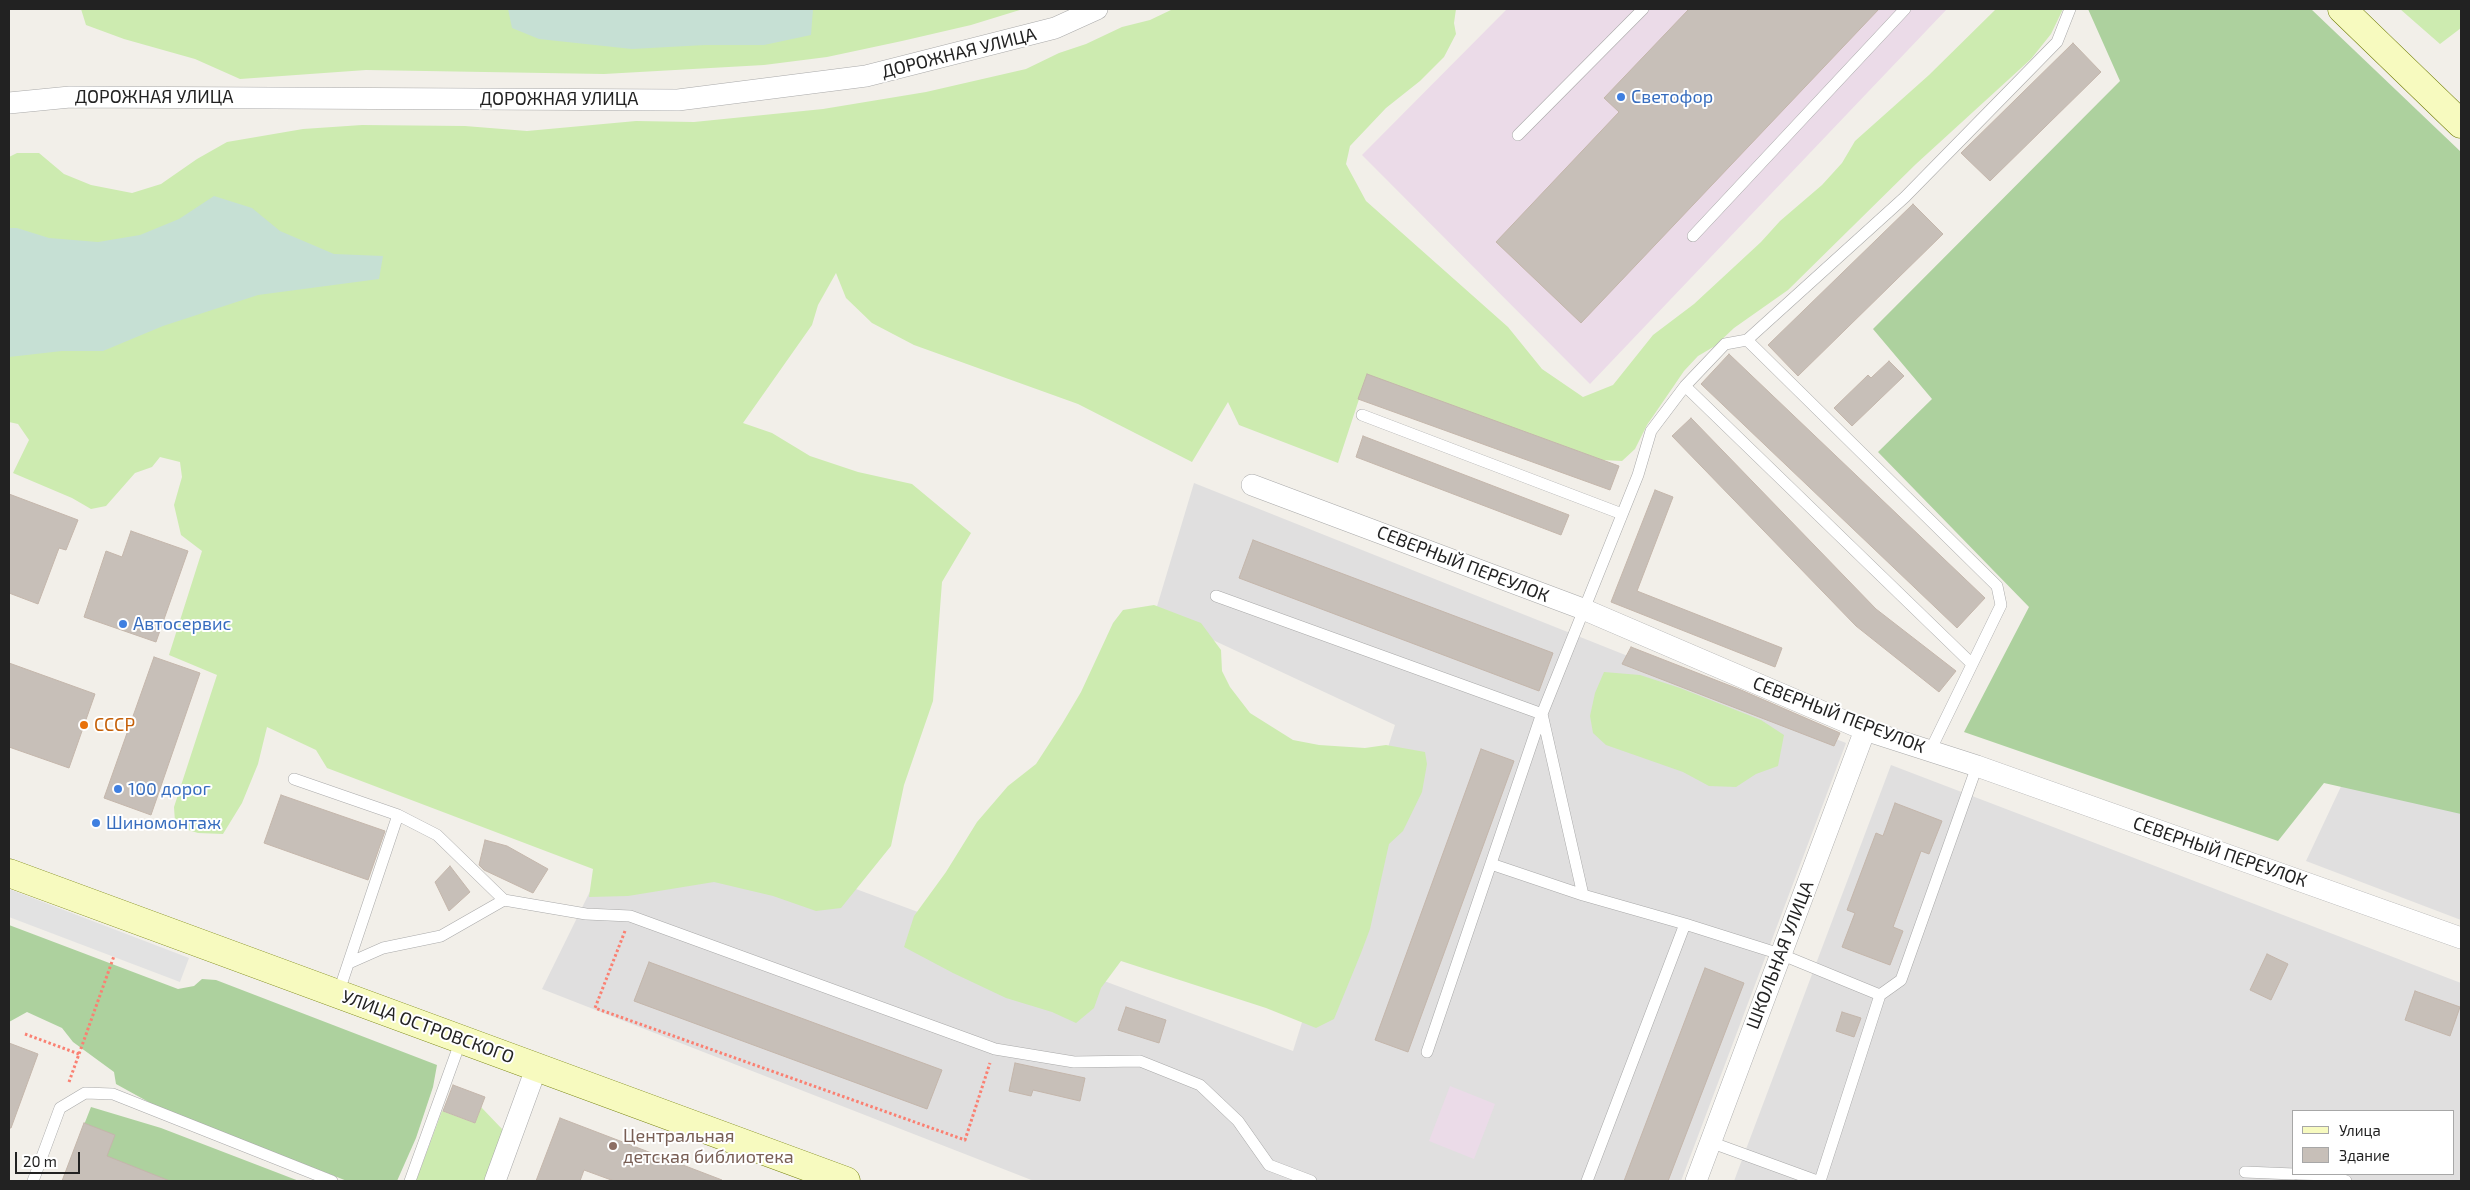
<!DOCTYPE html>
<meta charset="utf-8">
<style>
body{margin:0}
#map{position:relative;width:2470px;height:1190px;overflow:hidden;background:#f2efe9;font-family:"Exo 2",sans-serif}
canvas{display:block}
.frame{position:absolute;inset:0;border:10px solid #222;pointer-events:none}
.legend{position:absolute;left:2292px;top:1110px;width:162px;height:65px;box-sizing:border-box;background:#fff;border:1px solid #a7a7a7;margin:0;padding:6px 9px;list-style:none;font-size:15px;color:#222}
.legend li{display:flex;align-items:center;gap:10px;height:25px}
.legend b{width:25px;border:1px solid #a7a7a7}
.scale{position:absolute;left:15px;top:1152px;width:65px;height:22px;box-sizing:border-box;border:2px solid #222;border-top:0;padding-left:6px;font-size:15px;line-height:18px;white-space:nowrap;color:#222;-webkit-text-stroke:4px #fff;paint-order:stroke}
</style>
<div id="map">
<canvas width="2470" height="1190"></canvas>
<div class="frame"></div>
<ul class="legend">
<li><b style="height:6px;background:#f7fabf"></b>Улица</li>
<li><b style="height:14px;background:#c7bfb8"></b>Здание</li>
</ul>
<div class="scale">20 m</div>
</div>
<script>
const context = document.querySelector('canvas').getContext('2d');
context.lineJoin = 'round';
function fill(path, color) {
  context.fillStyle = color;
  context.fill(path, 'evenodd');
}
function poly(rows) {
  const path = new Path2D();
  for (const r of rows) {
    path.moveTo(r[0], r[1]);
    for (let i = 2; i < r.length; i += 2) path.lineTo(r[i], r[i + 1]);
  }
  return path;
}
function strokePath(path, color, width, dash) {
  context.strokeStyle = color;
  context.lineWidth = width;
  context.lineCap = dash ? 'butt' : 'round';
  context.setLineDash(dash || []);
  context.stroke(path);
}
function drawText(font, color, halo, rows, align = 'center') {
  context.font = font + ' "Exo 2",sans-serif';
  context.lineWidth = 4;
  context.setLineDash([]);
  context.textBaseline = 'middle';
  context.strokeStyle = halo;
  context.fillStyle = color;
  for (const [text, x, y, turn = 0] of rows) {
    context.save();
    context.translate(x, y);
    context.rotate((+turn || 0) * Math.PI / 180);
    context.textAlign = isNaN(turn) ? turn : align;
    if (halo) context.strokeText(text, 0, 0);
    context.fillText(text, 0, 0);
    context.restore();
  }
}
const residential = poly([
 [1194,483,1846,743,1681,1181,1034,1181,542,989,632,806,1293,1051,1395,725,1155,613],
 [2368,729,2461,760,2461,920,2306,861],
 [1891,765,2461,983,2461,1181,1734,1181],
 [2294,1111,2454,1111,2454,1174,2294,1174]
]);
const industrial = poly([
 [1507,9,1947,9,1590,384,1362,155],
 [1450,1086,1495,1104,1474,1159,1429,1141]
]);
const grass = poly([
 [81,9,1023,9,971,25,902,41,827,57,764,65,604,74,366,70,240,79,195,59,124,39,86,25],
 [1173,9,1456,9,1454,23,1456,34,1444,57,1420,81,1386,108,1350,146,1346,164,1366,201,1508,327,1542,369,1583,397,1613,385,1653,335,1694,304,1761,242,1780,221,1822,185,1842,163,1855,141,1929,75,1996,9,2063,9,2051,34,2031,59,1916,164,1788,290,1734,328,1715,346,1698,356,1684,371,1647,425,1635,449,1622,461,1602,460,1367,375,1338,463,1239,425,1228,402,1192,462,1078,404,914,345,872,323,846,298,836,273,818,305,812,325,743,423,772,433,810,456,858,472,912,484,971,533,942,582,933,701,904,785,891,846,841,908,816,911,773,896,714,882,628,896,589,897,593,869,327,768,316,750,267,727,258,764,242,803,223,834,198,833,185,829,175,822,174,807,217,675,169,655,202,551,181,535,174,505,182,477,180,462,160,457,152,467,135,473,106,506,91,509,72,498,13,473,29,440,18,424,9,422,9,157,17,153,39,153,64,174,91,185,132,193,161,184,197,159,227,142,303,129,362,125,465,126,527,131,636,121,694,122,823,109,926,92,1026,69,1059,53,1086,44,1122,27,1150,20],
 [2400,9,2461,9,2461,28,2440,44],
 [1154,605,1201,623,1221,650,1222,671,1230,687,1250,713,1293,740,1319,745,1365,748,1386,745,1425,752,1427,764,1422,792,1403,831,1389,844,1370,929,1361,953,1334,1019,1316,1028,1266,1008,1121,961,1101,988,1094,1008,1076,1023,1052,1012,1006,998,953,973,904,947,914,916,946,872,977,822,1008,786,1036,764,1062,724,1081,692,1113,623,1123,610],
 [1604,672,1640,675,1680,688,1761,720,1784,735,1778,766,1756,774,1736,787,1709,786,1683,772,1606,745,1593,733,1590,716,1595,693],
 [481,1107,503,1130,486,1181,416,1181,442,1111,475,1123]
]);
const forest = poly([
 [2088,9,2311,9,2461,152,2461,814,2324,783,2278,841,1964,732,2029,607,1878,452,1932,399,1873,329,2120,81],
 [9,925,178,989,194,986,202,979,216,980,437,1065,433,1087,416,1138,397,1181,347,1181,154,1105,116,1084,114,1072,73,1042,62,1028,27,1012,9,1022],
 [91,1107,161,1128,299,1181,62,1181]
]);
const wetland = poly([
 [508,9,813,9,811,35,764,45,705,45,632,49,539,39,512,28],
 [214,196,252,208,280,231,334,254,383,256,379,279,258,295,163,326,103,351,62,351,9,357,9,228,17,228,49,238,98,242,140,235,179,219]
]);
const parking = poly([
 [9,889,189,958,180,982,9,917]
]);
const building = poly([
 [1689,9,1879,9,1581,323,1496,242,1619,112,1604,98,1689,9],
 [2073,43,2101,72,1990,181,1961,153,2073,43],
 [1913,204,1943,234,1798,376,1768,345,1913,204],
 [1729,354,1985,598,1957,628,1701,384,1729,354],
 [1889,361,1904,376,1852,426,1834,408,1868,375,1871,378,1889,361],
 [1367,374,1619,466,1610,490,1358,399,1367,374],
 [1691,418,1876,609,1956,671,1939,692,1856,626,1672,436,1691,418],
 [1363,436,1569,515,1561,535,1356,457,1363,436],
 [1655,490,1673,497,1637,591,1782,648,1775,667,1611,602,1655,490],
 [9,494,78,520,66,550,59,548,38,604,9,593,9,494],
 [131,531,188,551,156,642,84,617,106,551,122,557,131,531],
 [1253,540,1553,653,1539,691,1239,578,1253,540],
 [1631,647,1741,690,1840,733,1834,746,1622,664,1631,647],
 [154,657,200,673,151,815,104,798,154,657],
 [9,663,95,694,69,768,9,747,9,663],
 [1481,749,1514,761,1408,1052,1375,1040,1481,749],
 [281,795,385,831,368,880,264,843,281,795],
 [1895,803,1942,821,1929,854,1921,851,1893,927,1903,931,1890,965,1842,947,1855,913,1847,910,1876,833,1883,836,1895,803],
 [485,840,507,846,548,869,533,893,484,870,479,865,485,840],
 [450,866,470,892,449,911,435,882,450,866],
 [2267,954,2288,964,2271,1000,2250,990,2267,954],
 [649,962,942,1070,927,1109,634,1001,649,962],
 [1705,968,1744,983,1668,1181,1624,1181,1705,968],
 [2415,991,2460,1007,2450,1036,2405,1020,2415,991],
 [1126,1007,1166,1020,1159,1043,1118,1030,1126,1007],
 [1842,1012,1861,1018,1854,1037,1836,1031,1842,1012],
 [9,1043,38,1054,11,1128,9,1128,9,1043],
 [1015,1063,1085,1078,1080,1101,1033,1090,1031,1096,1009,1091,1015,1063],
 [453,1085,485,1097,475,1123,443,1111,453,1085],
 [560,1118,722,1180,722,1181,614,1181,584,1170,580,1181,536,1181,560,1118],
 [84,1123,115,1135,107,1156,170,1181,62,1181,84,1123]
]);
const path = poly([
 [625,931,595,1008,965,1140,990,1063],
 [25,1034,79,1054],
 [69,1082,114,956]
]);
const service = poly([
 [1518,135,1643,9],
 [1693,236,1905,9],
 [1747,340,1997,586,2001,605,1930,751],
 [1685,386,1972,664],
 [1362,415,1622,514],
 [1216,596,1542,714,1638,475,1651,431,1685,386,1725,344,1747,340,1905,197,2057,42,2070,9],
 [1542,714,1583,895,1685,924,1780,954,1880,995],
 [294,779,398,815,437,835,504,900],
 [1491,864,1583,895],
 [349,963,383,948,441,936,504,900,586,914,630,916,995,1049,1074,1062,1140,1061,1200,1085,1238,1121,1269,1165,1311,1181],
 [338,994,398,815],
 [1427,1052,1541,716],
 [1710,1142,1817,1181],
 [2245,1172,2294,1174],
 [2298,1174,2330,1175,2346,1181],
 [33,1181,60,1108,85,1093,113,1094,332,1181],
 [410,1181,461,1040],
 [1587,1181,1685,924],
 [1820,1181,1880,995,1901,980,1977,766]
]);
const minor = poly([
 [9,103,70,97,678,100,866,76,1055,28,1097,9],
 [1252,485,1583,609,1865,730,1977,766,2461,938],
 [495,1181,537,1066],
 [1696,1181,1865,730]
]);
const secondary = poly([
 [2342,9,2461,124],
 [9,873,846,1181]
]);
const markers = [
 [1621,97,5,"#3f7fe0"],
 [123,624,5,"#3f7fe0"],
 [84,725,5,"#e8710a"],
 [118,789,5,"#3f7fe0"],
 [96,823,5,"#3f7fe0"],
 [613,1146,5,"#8d6e63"]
];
const streetNames = [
 ["ДОРОЖНАЯ УЛИЦА",959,53,-14],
 ["ДОРОЖНАЯ УЛИЦА",154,97],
 ["ДОРОЖНАЯ УЛИЦА",559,99],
 ["СЕВЕРНЫЙ ПЕРЕУЛОК",1463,564,21],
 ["СЕВЕРНЫЙ ПЕРЕУЛОК",1839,715,21],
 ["СЕВЕРНЫЙ ПЕРЕУЛОК",2220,852,19],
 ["ШКОЛЬНАЯ УЛИЦА",1780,955,-69],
 ["УЛИЦА ОСТРОВСКОГО",428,1027,20]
];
const shopNames = [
 ["Светофор",1631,97],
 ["Автосервис",133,624],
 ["100 дорог",128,789],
 ["Шиномонтаж",106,823]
];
const foodNames = [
 ["СССР",94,725]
];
const educationNames = [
 ["Центральная",623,1136],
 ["детская библиотека",623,1157]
];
fill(residential, '#e0dfdf');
fill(industrial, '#ebdbe8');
fill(grass, '#cdebb0');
fill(forest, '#add19e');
fill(wetland, '#c6e0d4');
fill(parking, '#e2e2e2');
fill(building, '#c7bfb8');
strokePath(building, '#c4b6ab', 1);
strokePath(service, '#a9a9a9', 12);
strokePath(minor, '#a9a9a9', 22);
strokePath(secondary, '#707d05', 29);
strokePath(path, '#fa8072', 3, [2.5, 2.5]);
strokePath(service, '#fff', 11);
strokePath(minor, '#fff', 21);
strokePath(secondary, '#f7fabf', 28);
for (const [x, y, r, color] of markers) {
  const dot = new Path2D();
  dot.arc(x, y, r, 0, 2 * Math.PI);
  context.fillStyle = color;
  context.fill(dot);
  strokePath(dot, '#fff', 2);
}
drawText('18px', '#222', '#fff', streetNames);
drawText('18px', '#366cbe', '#fff', shopNames, 'left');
drawText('18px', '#c56008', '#fff', foodNames, 'left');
drawText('18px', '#785e54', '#fff', educationNames, 'left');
</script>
